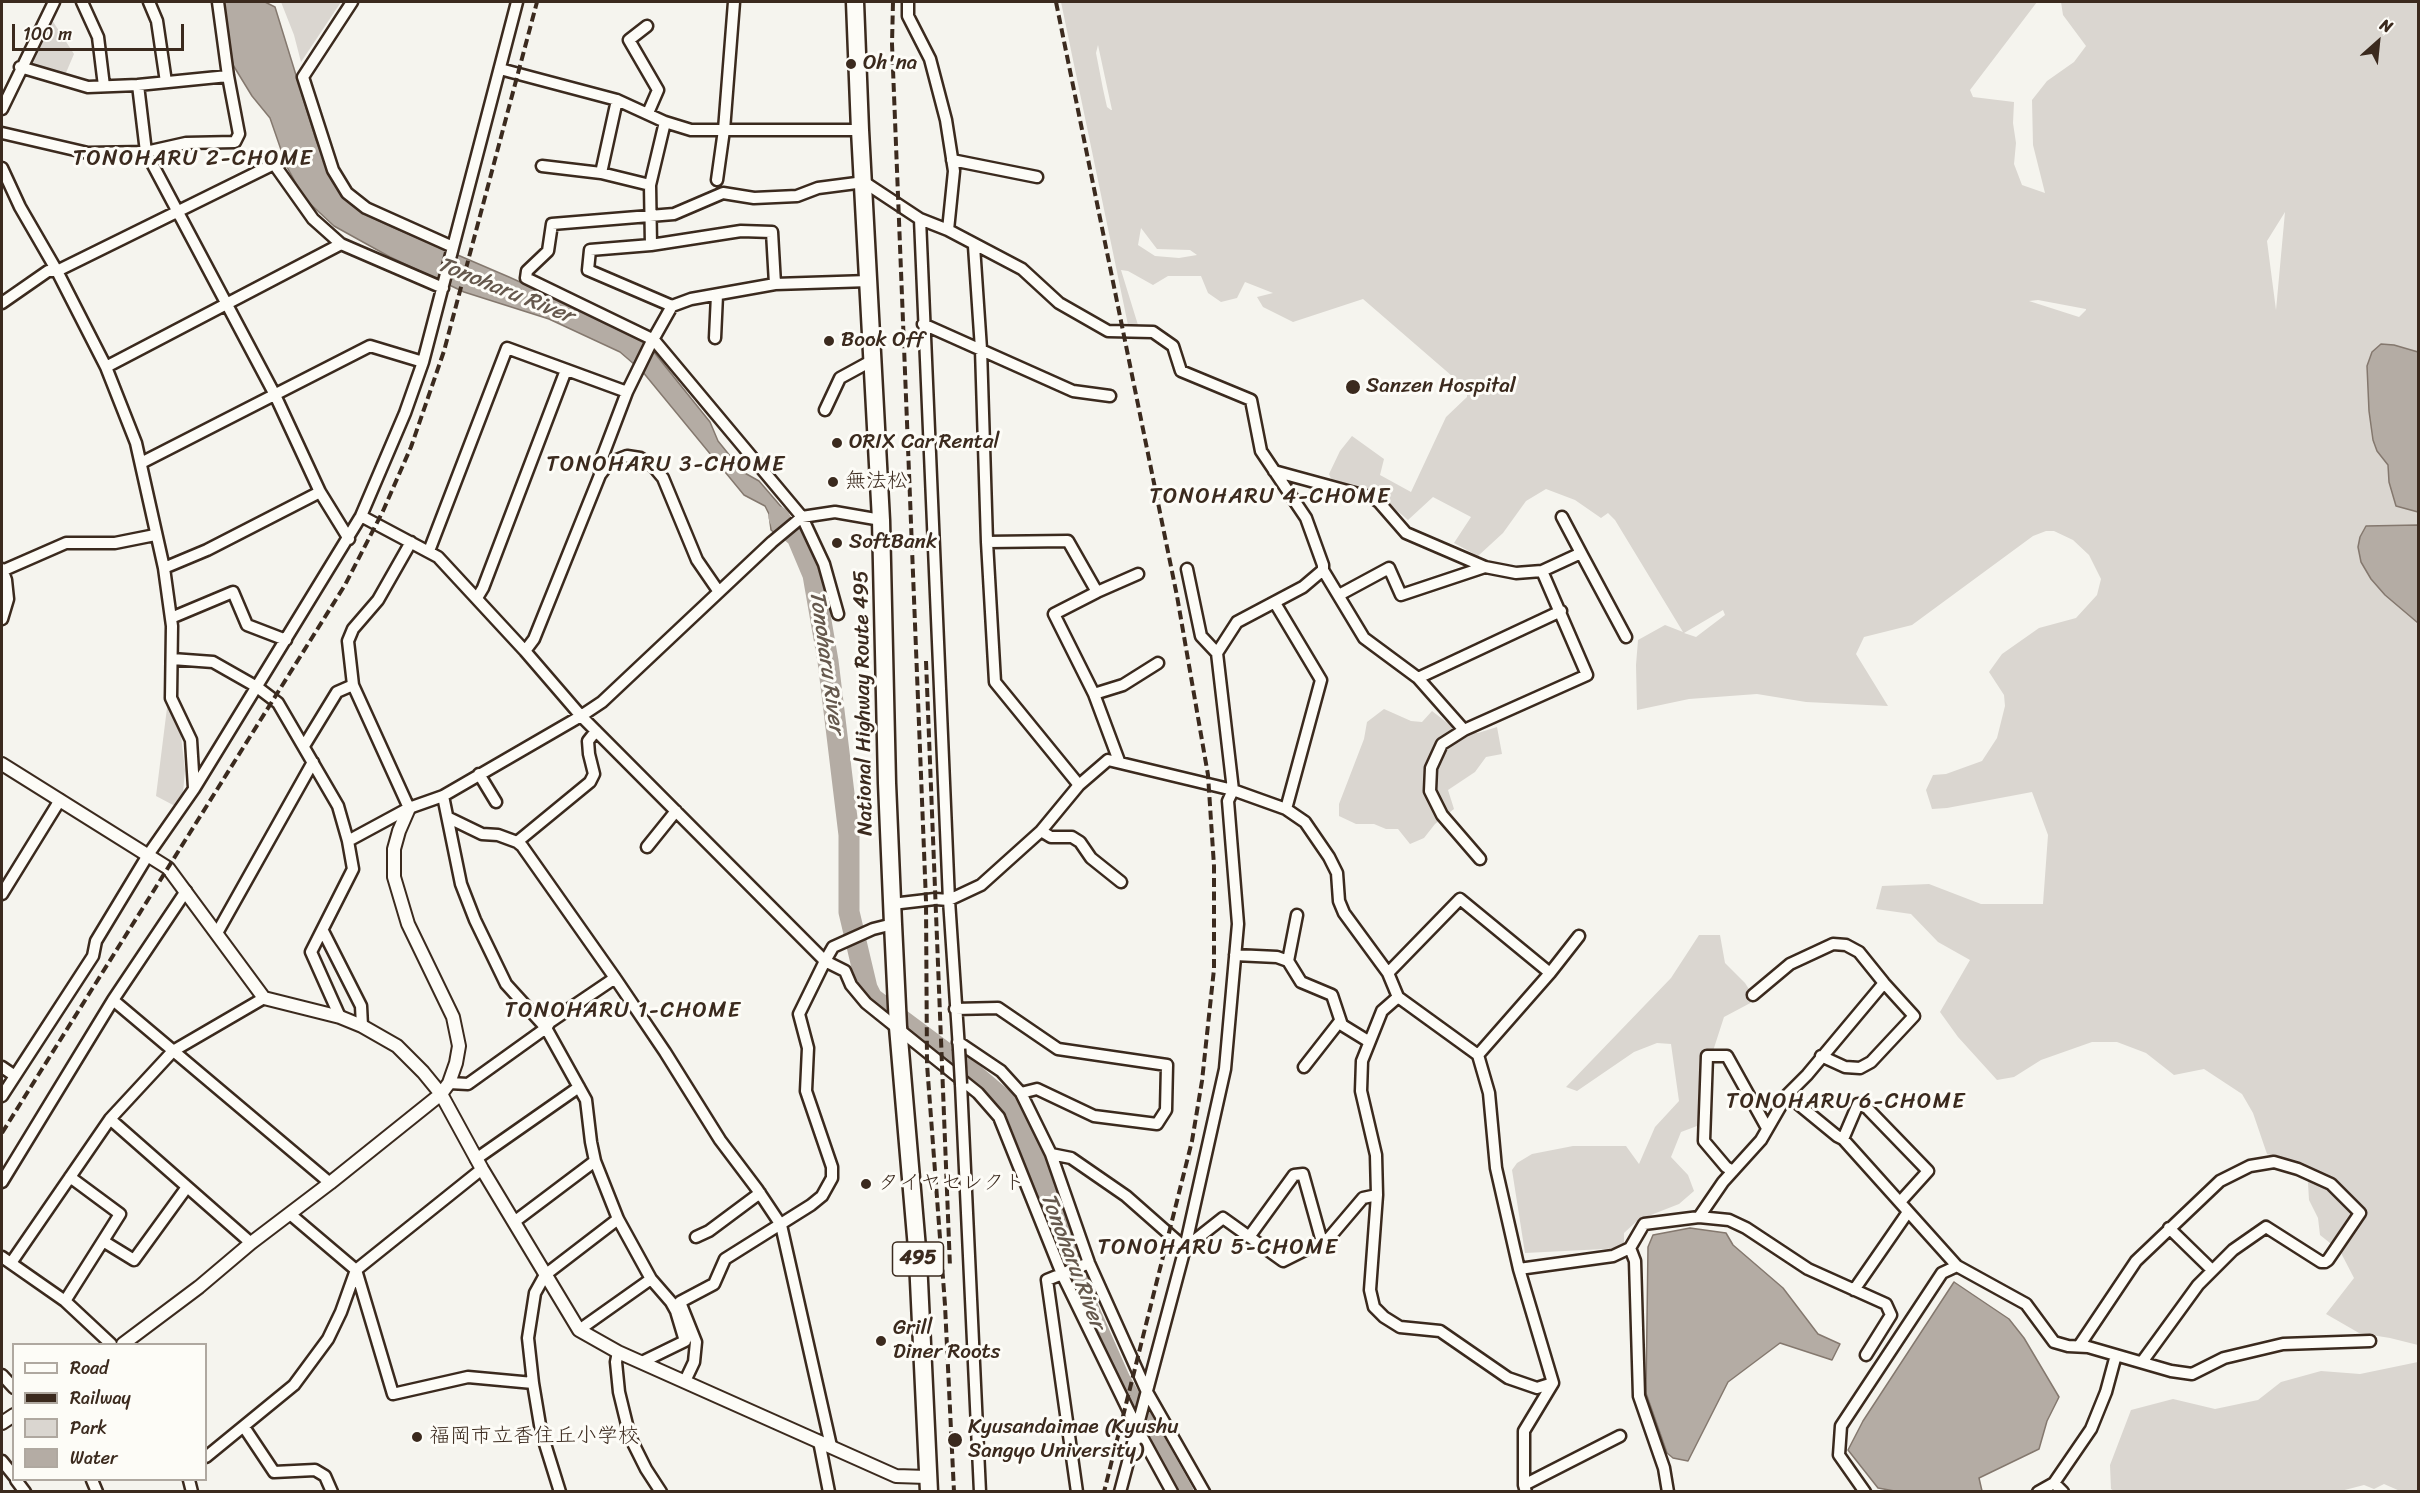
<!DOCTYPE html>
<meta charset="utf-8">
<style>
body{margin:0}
#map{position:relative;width:2420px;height:1493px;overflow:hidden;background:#f5f4ee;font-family:Sriracha,sans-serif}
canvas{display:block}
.frame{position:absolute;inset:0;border:3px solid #3b2a1e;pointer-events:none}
.legend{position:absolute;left:12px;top:1343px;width:195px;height:138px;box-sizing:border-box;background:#fdfcf7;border:2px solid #afa8a0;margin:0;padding:8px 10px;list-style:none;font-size:18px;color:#3b2a1e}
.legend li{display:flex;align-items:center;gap:12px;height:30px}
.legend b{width:30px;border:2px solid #afa8a0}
.north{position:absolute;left:2348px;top:12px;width:60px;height:60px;-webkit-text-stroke:4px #fdfcf7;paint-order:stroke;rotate:27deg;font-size:16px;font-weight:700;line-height:24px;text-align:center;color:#3b2a1e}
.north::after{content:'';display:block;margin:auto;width:21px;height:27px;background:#3b2a1e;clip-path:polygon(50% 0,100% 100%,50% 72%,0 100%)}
.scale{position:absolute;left:12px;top:24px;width:172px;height:27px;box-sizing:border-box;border:3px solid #3b2a1e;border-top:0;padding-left:8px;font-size:18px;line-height:21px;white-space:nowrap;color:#3b2a1e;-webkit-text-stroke:4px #fdfcf7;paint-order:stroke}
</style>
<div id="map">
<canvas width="2420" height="1493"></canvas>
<div class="frame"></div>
<ul class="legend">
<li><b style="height:8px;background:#fdfcf7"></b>Road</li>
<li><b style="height:8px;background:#3b2a1e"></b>Railway</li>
<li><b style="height:16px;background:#dad6d0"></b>Park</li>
<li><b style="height:16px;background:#b4aca4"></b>Water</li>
</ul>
<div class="north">N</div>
<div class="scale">100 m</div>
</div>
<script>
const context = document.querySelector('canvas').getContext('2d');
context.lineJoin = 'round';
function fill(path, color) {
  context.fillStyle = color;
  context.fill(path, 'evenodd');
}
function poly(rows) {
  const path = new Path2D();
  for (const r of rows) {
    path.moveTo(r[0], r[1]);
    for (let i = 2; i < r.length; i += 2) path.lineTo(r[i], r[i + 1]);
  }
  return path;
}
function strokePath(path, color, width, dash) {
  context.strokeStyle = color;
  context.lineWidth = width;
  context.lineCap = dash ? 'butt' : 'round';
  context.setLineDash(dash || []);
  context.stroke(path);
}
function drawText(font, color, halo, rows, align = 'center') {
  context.font = font + ' Sriracha,"Klee One",sans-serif';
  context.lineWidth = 6;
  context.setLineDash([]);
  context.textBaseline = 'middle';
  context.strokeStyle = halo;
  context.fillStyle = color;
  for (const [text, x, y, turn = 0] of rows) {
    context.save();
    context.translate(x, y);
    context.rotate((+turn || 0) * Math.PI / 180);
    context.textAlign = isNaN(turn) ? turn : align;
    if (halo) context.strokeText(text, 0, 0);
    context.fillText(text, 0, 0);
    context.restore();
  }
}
const green = poly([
 [281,2,341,2,301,62,294,35],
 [1061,2,2037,2,1970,90,1973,97,2014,102,2013,123,2016,143,2014,164,2022,185,2045,193,2033,145,2032,100,2047,81,2074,62,2086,46,2063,15,2061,2,2418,2,2418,1345,2390,1338,2359,1333,2326,1314,2354,1278,2340,1251,2320,1235,2318,1218,2309,1200,2307,1166,2267,1154,2253,1113,2242,1094,2204,1069,2174,1075,2146,1053,2117,1042,2092,1042,2041,1060,2014,1077,1997,1080,1958,1037,1940,1012,1970,960,1938,942,1911,914,1876,909,1882,886,1929,884,1981,904,2043,904,2048,835,2032,792,1947,808,1932,809,1926,790,1933,775,1946,774,1982,761,1997,738,2005,706,2004,695,1989,672,2002,654,2039,628,2076,618,2097,595,2101,579,2089,555,2073,540,2054,531,2046,531,2033,536,1912,625,1864,637,1856,654,1888,706,1806,702,1757,694,1689,699,1637,710,1636,665,1638,640,1665,625,1683,632,1615,520,1608,513,1601,518,1575,500,1546,489,1526,501,1503,533,1478,556,1454,543,1471,517,1433,497,1408,520,1375,492,1333,483,1329,474,1340,451,1352,436,1384,459,1380,475,1411,492,1446,417,1467,397,1467,389,1363,299,1293,322,1263,307,1257,297,1273,293,1245,282,1237,298,1221,302,1208,293,1201,276,1168,276,1153,285,1128,271,1121,270,1138,325,1128,325],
 [1098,45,1112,110,1111,110,1107,107,1103,89,1096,53],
 [2285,212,2276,310,2267,241],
 [1141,228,1157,249,1190,250,1197,255,1179,258,1155,256,1138,245],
 [2038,300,2086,309,2086,310,2079,317,2029,301],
 [1723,610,1725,615,1696,637,1684,633],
 [52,20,74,54,65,75,30,65,29,59],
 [168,700,181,736,185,770,183,793,175,806,156,796],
 [1384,709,1411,721,1422,722,1432,711,1454,728,1478,733,1497,727,1502,754,1486,757,1475,772,1448,790,1454,809,1435,824,1424,838,1410,844,1398,829,1386,829,1374,824,1356,824,1339,816,1339,804,1364,739,1367,722],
 [1699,935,1720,935,1725,963,1745,983,1756,1000,1724,1017,1702,1085,1710,1105,1697,1126,1681,1132,1671,1157,1688,1175,1694,1191,1679,1204,1638,1220,1624,1233,1624,1248,1525,1253,1512,1170,1517,1163,1532,1154,1573,1146,1626,1146,1639,1164,1655,1127,1679,1101,1671,1044,1657,1043,1634,1052,1577,1091,1566,1087,1671,978],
 [2418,1362,2418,1491,2400,1491,2384,1484,2374,1489,2364,1485,2337,1492,2116,1492,2111,1489,2110,1465,2131,1410,2173,1399,2215,1409,2258,1400,2281,1382,2321,1371,2360,1374]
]);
const water = poly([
 [223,2,265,2,275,7,316,140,332,181,346,200,361,212,390,226,509,277,622,328,645,341,710,422,718,441,743,472,759,481,790,517,800,526,797,537,783,540,771,530,769,514,765,506,744,495,642,371,620,352,549,319,464,292,390,257,334,226,306,200,298,187,287,167,270,118,252,96,233,65,223,2],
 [2381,344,2394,345,2418,352,2418,512,2396,506,2389,482,2388,465,2377,451,2373,440,2369,411,2367,366,2372,352,2381,344],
 [2418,525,2418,623,2385,595,2371,579,2361,562,2358,547,2360,537,2366,526,2418,525],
 [1690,1228,1726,1233,1733,1245,1783,1288,1818,1334,1840,1344,1832,1360,1780,1343,1728,1382,1688,1461,1673,1458,1667,1453,1646,1393,1648,1247,1653,1235,1690,1228],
 [1954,1282,2009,1319,2024,1338,2059,1397,2047,1421,2039,1449,1979,1478,1982,1491,1900,1492,1878,1488,1848,1450,1863,1421,1954,1282]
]);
const river = poly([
 [779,517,782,524,797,537,813,575,828,661,849,835,849,912,867,988,872,998,970,1071,1015,1109,1048,1194,1082,1294,1120,1380,1183,1492]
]);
const minor = poly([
 [82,2,98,37,104,86],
 [149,2,157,21,166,82],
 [352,2,303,77,333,170,347,193,366,208,453,247],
 [908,2,908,16,930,59,946,120,954,171,948,230],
 [647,26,629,40,658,90,648,113],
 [20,67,88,87,138,85,228,76],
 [500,69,617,100,665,122,691,130,860,130],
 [138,85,146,152,275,395,320,492,349,539],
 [2,109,54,2],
 [2,133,88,153,146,152,186,143,235,142,239,134,228,76,218,2],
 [952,160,1037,177],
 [542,166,601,173,650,185],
 [2,168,20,207,57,271,106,367,136,443,164,568,172,626,171,698,191,740,194,788],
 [601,173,617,100],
 [717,180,724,130,734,2],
 [920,219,949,900,959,1049],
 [651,245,650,185,665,122],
 [974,246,981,349,987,542,995,682,1079,785],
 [2,303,48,271,57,271,274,164,313,219,341,244,443,288],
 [672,306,588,270,590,250,651,245,741,231,772,232,775,284],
 [923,324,1073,391,1110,396],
 [715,338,717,295],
 [106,367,341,244],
 [825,410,840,378,873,360],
 [141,463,370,346,423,362],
 [1274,471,1373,498,1379,502,1406,533,1485,567],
 [600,475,609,463,627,456,640,458,653,466,663,478,697,560,719,592],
 [361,516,438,557,525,651,581,716,825,961,833,947,873,929,893,924],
 [1562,517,1581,553],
 [987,542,1068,541,1097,592,1054,614,1094,694,1119,761],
 [429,551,507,348,627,392],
 [164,568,207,550,320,492],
 [2,569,6,580,8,599,2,619],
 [1187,569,1201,636,1217,653],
 [2,571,66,543,115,543,155,535],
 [1542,571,1581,553,1626,637],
 [1097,592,1138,574],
 [1339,595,1389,568,1401,595,1485,567,1516,573,1542,571,1587,675,1464,730,1442,744,1431,768,1430,791,1442,815,1480,859],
 [477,598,483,588,566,370],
 [1275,603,1321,680,1286,809],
 [838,614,824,564,802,517,654,340,526,278,527,271,548,251,552,224,674,214,723,193,754,198,797,196,818,188,864,182,920,219,948,230,1022,269,1059,303,1108,331,1153,332,1173,346,1181,371,1251,400,1261,451,1306,518,1323,565,1323,570,1364,638,1418,678,1464,730],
 [171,618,233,592,247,625,286,640],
 [525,651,534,639,600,475,600,463,627,392,650,345,672,306,691,299,775,284,869,281],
 [172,659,213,662,257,687,278,703,338,806,348,841,409,808,443,796,581,716,602,702,772,542,802,517,835,512,881,520],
 [1418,678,1561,611],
 [1094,694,1123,685,1158,663],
 [304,746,337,692,353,685],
 [479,774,496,802],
 [443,796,461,884,475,920,506,984,546,1028,586,1100,591,1142,595,1161,618,1219,651,1279,671,1302,676,1311,685,1341,642,1362],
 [409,808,353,685,348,641,353,629,378,600,411,542],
 [449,818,482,834,498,835,517,842,522,846,615,978,665,1052,720,1140,757,1189,781,1225,831,1446],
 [1041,831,1051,837,1072,837,1080,842,1091,858,1121,882],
 [517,842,590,782,594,774,589,754,588,741,596,731],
 [647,847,676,811],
 [2,894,60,800],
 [892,904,935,899,949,900,981,885,1041,831,1079,785,1108,760,1233,790,1286,809,1305,822,1329,857,1337,873,1339,901,1344,913,1388,973,1398,997,1478,1055,1489,1093,1496,1168,1519,1269,1553,1383,1524,1431,1524,1485,1526,1492],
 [323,931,361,1006,362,1026],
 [217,933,313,762],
 [1235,955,1277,957,1288,961,1301,982,1332,995,1342,1025,1368,1041],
 [1288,961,1297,915],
 [1388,973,1460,899,1550,973],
 [1753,995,1790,964,1833,944,1846,945,1859,952,1884,983,1914,1016,1871,1062,1860,1068,1845,1067,1821,1056],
 [1398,997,1382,1011,1362,1061,1361,1091,1376,1155,1377,1195,1370,1290,1374,1307,1384,1317,1400,1327,1440,1331,1508,1378,1537,1388,1553,1383],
 [113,1000,330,1183],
 [955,1009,998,1008,1058,1049,1167,1065,1166,1110,1157,1124,1094,1116,1037,1089,1021,1093],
 [340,1017,311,952,353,869,348,841],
 [958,1042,1001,1071,1021,1093,1051,1154,1071,1158,1126,1196,1185,1248],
 [1478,1055,1550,973,1579,936],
 [2,1067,15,1076],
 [1304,1067,1340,1021],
 [449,1083,468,1084,546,1028,550,1022,615,978],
 [961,1084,980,1492],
 [1787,1095,1807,1075,1884,983],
 [2,1096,93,956,96,941,148,855,194,789,361,516,405,413,423,362,517,2],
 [110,1119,251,1243],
 [1843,1139,1858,1104,1867,1108,1928,1171,1900,1202],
 [1051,1154,1089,1263,1147,1392,1204,1492],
 [476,1159,579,1087],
 [1733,1171,1726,1167,1704,1141,1707,1056,1727,1056,1767,1128],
 [2,1182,113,1000,186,891],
 [290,1214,356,1270,393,1394,468,1377,533,1383],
 [1699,1217,1729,1220,1746,1228,1808,1269,1886,1304,1891,1315,1866,1355],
 [514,1222,595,1161],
 [2169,1228,2212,1270],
 [696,1237,709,1231,760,1193],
 [1249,1237,1294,1175,1303,1174,1322,1242],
 [103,1241,134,1260,187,1187],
 [1185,1248,1223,1218,1283,1261,1329,1238,1363,1198,1377,1195],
 [2,1257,65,1301,111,1344],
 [11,1263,110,1119,173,1051,264,998],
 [1519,1269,1613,1256,1630,1248],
 [1854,1290,1908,1212],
 [65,1301,120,1214,70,1177],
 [579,1330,651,1279],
 [2079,1346,2136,1261,2220,1181,2250,1166,2274,1162,2298,1169,2331,1184,2360,1213,2328,1260,2325,1262,2321,1262,2266,1227,2233,1250,2198,1285,2142,1362],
 [618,1352,616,1362,619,1392,630,1437,646,1469,661,1492],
 [2,1375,14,1388],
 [685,1381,694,1362,696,1342,680,1302,714,1284,725,1259,811,1205,822,1196,832,1178,832,1167,806,1091,808,1048,799,1014,825,961,845,971,851,985,866,1003,978,1093,999,1117,1062,1274,1137,1428,1172,1492],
 [244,1427,274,1472,315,1470,325,1476,332,1492],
 [819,1441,829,1492],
 [206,1457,294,1385,328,1339,341,1312,356,1270,482,1169],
 [2,1461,14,1476],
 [16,1480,25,1492],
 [92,1480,97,1492],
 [189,1480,192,1492],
 [2054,1483,2091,1429,2106,1392,2116,1355],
 [1524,1485,1620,1436],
 [560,1492,541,1431,533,1383,528,1338,535,1293,545,1275,618,1219],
 [1077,1492,1047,1280,1089,1263],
 [1120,1492,1185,1248,1225,1069,1238,924,1228,801,1233,790,1217,653,1237,622,1303,587,1323,570],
 [1668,1492,1664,1468,1639,1396,1635,1261,1630,1248,1644,1224,1699,1217,1723,1182,1761,1140,1787,1095,1837,1136,1843,1139,1957,1266,2026,1304,2054,1342,2068,1346,2088,1347,2171,1371,2192,1374,2224,1358,2283,1344,2370,1341],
 [1865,1492,1839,1455,1841,1426,1942,1273,1957,1266],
 [2038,1492,2054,1483,2063,1492]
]);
const tertiary = poly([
 [2,764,168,868,264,998,340,1017,362,1026,397,1046,423,1072,441,1094,482,1169,579,1330,618,1352,896,1476,927,1477],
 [123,1344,199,1287,251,1243,330,1183,441,1094,449,1083,456,1063,459,1046,453,1017,408,924,394,877,394,849,399,831,409,808],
 [2,1423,14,1415]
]);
const trunk = poly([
 [855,2,860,130,881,520,887,783,893,924,898,1027,918,1260,929,1492]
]);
const rail = poly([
 [893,2,892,44,926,901,927,1064,945,1305,954,1492],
 [1056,2,1177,596,1208,775,1214,866,1214,969,1202,1081,1192,1141,1104,1492],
 [926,661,950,1267],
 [2,1133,345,585,383,511,411,447,444,351,537,2]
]);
const minorBridge = poly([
 [959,1049,961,1084]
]);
const markers = [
 [851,64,6,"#3b2a1e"],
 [829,341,6,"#3b2a1e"],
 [1353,387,8,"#3b2a1e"],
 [837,443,6,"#3b2a1e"],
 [833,482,6,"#3b2a1e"],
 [837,543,6,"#3b2a1e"],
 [866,1184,6,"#3b2a1e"],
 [881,1341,6,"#3b2a1e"],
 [417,1437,6,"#3b2a1e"],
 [955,1440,8,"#3b2a1e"]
];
const shields = [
 [918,1259,51]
];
const shieldNames = [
 ["495",918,1259]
];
const poiNames = [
 ["Oh'na",863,64],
 ["Book Off",841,341],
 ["Sanzen Hospital",1366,387],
 ["ORIX Car Rental",849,443],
 ["無法松",845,482],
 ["SoftBank",849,543],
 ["タイヤセレクト",878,1184],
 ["Grill",893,1329],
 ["Diner Roots",893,1353],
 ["Kyusandaimae (Kyushu",968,1428],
 ["Sangyo University)",968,1452],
 ["福岡市立香住丘小学校",429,1437]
];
const streetNames = [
 ["National Highway Route 495",864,703,-91]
];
const neighbourhoodNames = [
 ["TONOHARU 2-CHOME",193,159],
 ["TONOHARU 3-CHOME",666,465],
 ["TONOHARU 4-CHOME",1270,497],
 ["TONOHARU 1-CHOME",623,1011],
 ["TONOHARU 6-CHOME",1846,1102],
 ["TONOHARU 5-CHOME",1218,1248]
];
const waterNames = [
 ["Tonoharu River",505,291,22],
 ["Tonoharu River",826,662,82],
 ["Tonoharu River",1072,1261,69]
];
fill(green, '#dad6d0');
fill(water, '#b4aca4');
strokePath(water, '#84786e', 1.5);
strokePath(river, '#b4aca4', 21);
strokePath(minor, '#3b2a1e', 15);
strokePath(tertiary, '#3b2a1e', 16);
strokePath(trunk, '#3b2a1e', 21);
strokePath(minor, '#fdfcf7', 10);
strokePath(tertiary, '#fdfcf7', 12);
strokePath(trunk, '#fdfcf7', 16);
strokePath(rail, '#3b2a1e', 4, [9, 4.5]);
strokePath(minorBridge, '#3b2a1e', 15, []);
strokePath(minorBridge, '#fdfcf7', 10);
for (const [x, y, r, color] of markers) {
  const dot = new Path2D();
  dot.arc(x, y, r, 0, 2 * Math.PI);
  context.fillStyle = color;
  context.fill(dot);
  strokePath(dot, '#fdfcf7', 2);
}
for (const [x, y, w] of shields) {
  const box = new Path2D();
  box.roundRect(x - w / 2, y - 17, w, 34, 4.5);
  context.fillStyle = '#fdfcf7';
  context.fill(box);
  strokePath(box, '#3b2a1e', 1.5);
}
drawText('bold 20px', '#3b2a1e', null, shieldNames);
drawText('21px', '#3b2a1e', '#fdfcf7', poiNames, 'left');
drawText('21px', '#3b2a1e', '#fdfcf7', streetNames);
context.letterSpacing = '1.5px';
drawText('22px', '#3b2a1e', '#fdfcf7', neighbourhoodNames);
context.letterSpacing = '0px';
drawText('italic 22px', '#65584d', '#fdfcf7', waterNames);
</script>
